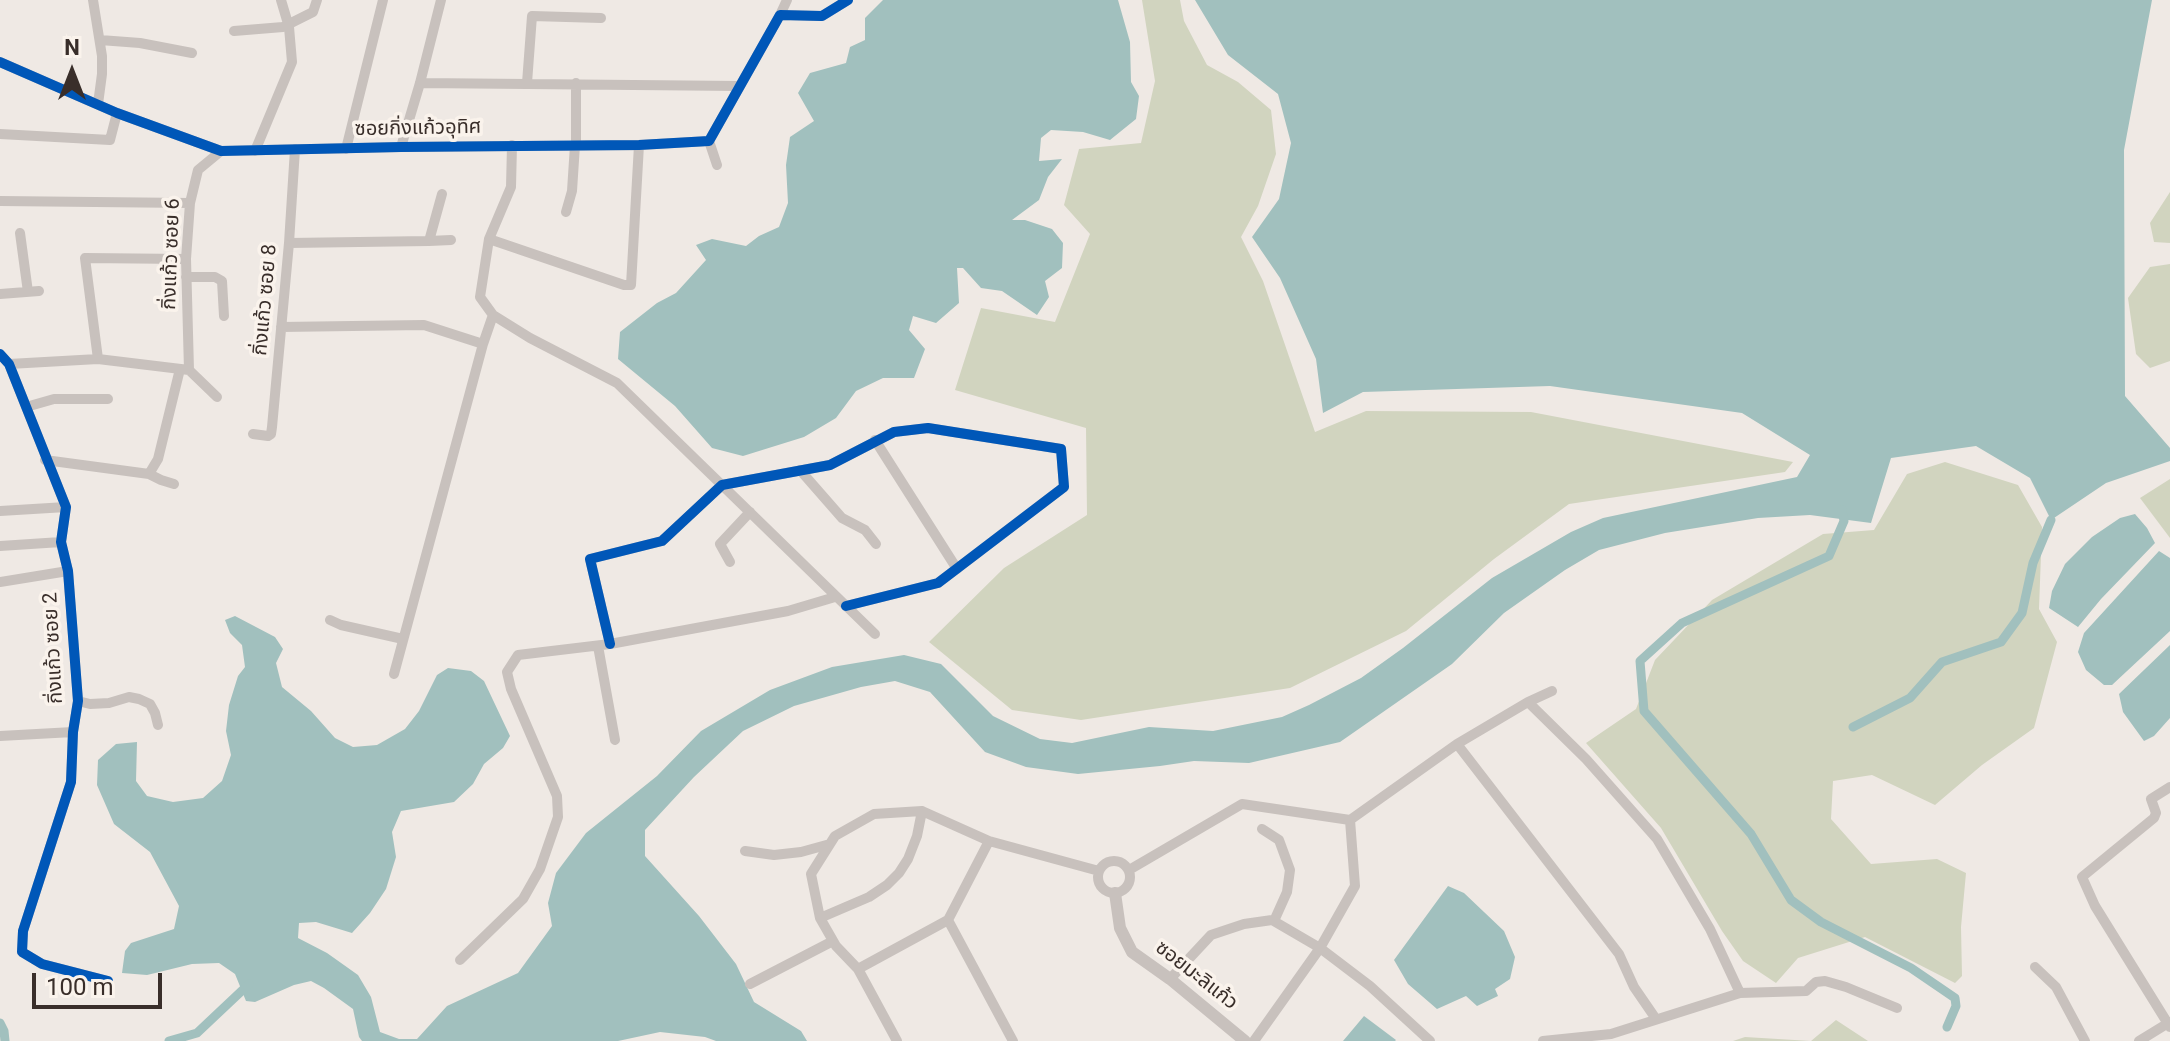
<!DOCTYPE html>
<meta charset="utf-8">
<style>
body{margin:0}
#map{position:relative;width:2170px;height:1041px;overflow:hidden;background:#efe9e4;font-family:Roboto,sans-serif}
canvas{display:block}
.north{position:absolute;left:32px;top:32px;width:80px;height:80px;-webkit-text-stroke:6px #faf3ec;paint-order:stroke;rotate:0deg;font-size:22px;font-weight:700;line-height:32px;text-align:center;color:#392e2a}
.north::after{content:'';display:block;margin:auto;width:28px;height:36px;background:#392e2a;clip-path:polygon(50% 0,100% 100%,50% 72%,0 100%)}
.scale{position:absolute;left:32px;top:973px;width:130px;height:36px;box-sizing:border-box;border:4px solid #392e2a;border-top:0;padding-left:10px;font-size:24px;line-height:28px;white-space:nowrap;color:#392e2a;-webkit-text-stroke:6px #faf3ec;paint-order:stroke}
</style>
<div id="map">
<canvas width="2170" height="1041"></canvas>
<div class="north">N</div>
<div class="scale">100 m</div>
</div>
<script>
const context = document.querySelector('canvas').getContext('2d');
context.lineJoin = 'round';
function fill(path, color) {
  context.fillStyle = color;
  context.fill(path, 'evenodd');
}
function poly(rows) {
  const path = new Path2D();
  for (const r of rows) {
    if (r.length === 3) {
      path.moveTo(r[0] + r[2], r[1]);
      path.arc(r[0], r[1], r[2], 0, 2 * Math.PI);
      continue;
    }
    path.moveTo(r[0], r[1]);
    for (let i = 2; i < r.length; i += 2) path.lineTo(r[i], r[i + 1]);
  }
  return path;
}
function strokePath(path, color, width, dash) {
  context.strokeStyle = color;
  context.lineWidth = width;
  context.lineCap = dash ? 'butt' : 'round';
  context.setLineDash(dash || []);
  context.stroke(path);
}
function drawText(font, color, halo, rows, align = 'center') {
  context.font = font + ' Roboto,"Noto Sans Thai",sans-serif';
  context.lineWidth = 7;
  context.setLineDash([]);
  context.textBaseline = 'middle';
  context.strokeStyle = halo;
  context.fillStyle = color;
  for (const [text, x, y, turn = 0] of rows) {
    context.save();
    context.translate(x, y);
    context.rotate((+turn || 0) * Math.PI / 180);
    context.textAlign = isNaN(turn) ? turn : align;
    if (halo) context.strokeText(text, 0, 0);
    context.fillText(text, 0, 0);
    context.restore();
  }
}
const green = poly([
 [1142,0,1180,0,1184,21,1207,65,1238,82,1271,110,1276,154,1258,206,1241,237,1263,281,1315,432,1366,411,1531,412,1793,462,1785,472,1569,504,1494,559,1406,631,1290,688,1081,720,1012,710,929,642,1004,568,1087,515,1086,428,955,390,981,308,1055,322,1090,234,1064,205,1079,149,1141,143,1155,81],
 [2170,192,2170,243,2154,242,2150,223],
 [2170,264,2170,361,2150,368,2136,354,2128,298,2150,267],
 [1945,462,2018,485,2042,527,2039,609,2057,642,2034,728,1982,765,1935,805,1872,775,1833,781,1831,819,1871,864,1937,859,1966,873,1961,927,1962,976,1955,983,1865,937,1798,958,1776,983,1743,961,1722,931,1661,828,1586,743,1636,709,1655,660,1712,600,1823,534,1874,530,1907,474],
 [2170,479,2170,538,2140,498],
 [1836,1020,1868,1041,1733,1041,1745,1037,1811,1041]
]);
const water = poly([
 [883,0,1118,0,1130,42,1131,82,1139,96,1136,119,1110,140,1083,132,1051,130,1041,138,1039,161,1062,159,1048,177,1039,200,1012,220,1025,220,1052,229,1063,243,1062,268,1045,281,1049,297,1037,315,1002,291,981,288,963,268,957,268,959,303,936,323,913,316,909,330,925,349,914,378,883,378,856,391,836,418,804,437,743,456,712,448,675,406,618,359,620,332,657,303,676,293,706,260,696,245,712,239,746,246,759,236,779,227,788,203,786,165,790,137,814,121,798,93,810,73,846,63,850,47,865,40,865,18],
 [1195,0,2152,0,2124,150,2125,396,2170,448,2170,461,2106,483,2051,520,2030,478,1976,446,1891,458,1871,523,1810,515,1758,518,1665,533,1599,550,1565,570,1504,613,1452,664,1340,742,1249,763,1194,761,1160,766,1078,774,1026,767,985,752,930,692,895,681,861,687,794,706,743,731,694,777,645,830,645,856,699,916,736,964,754,1002,801,1031,807,1041,716,1041,705,1037,660,1032,618,1041,362,1041,359,1037,353,1009,324,988,311,981,294,985,255,1002,246,1001,235,974,219,963,192,964,147,975,122,973,125,951,131,943,174,929,179,906,150,852,114,824,97,785,98,760,116,744,137,742,136,781,147,796,173,802,203,798,222,781,231,755,226,731,229,705,238,676,245,667,242,645,230,633,225,620,235,616,275,637,283,649,276,663,282,687,311,711,335,738,353,747,377,745,405,729,419,711,437,675,448,668,471,671,484,681,510,736,503,748,484,764,473,784,454,802,401,811,392,832,396,857,386,889,370,913,352,933,316,922,299,923,298,938,327,953,358,975,371,997,380,1032,399,1039,417,1039,447,1006,518,973,552,926,548,903,556,873,586,833,657,776,701,731,770,690,832,667,904,655,941,664,993,716,1040,739,1072,743,1149,727,1213,731,1282,717,1309,705,1361,678,1403,648,1492,578,1571,532,1603,518,1797,477,1810,455,1742,413,1550,386,1363,392,1323,413,1316,359,1280,278,1252,237,1279,199,1291,143,1278,94,1228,55],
 [2135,514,2147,528,2155,543,2101,599,2078,627,2049,608,2052,591,2065,564,2092,537,2120,518],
 [2159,551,2170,558,2170,631,2112,685,2104,685,2086,670,2078,652,2084,633],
 [2170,645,2170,718,2154,736,2144,741,2123,712,2119,694],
 [1448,886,1464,893,1504,931,1515,957,1510,979,1495,989,1498,996,1477,1006,1466,996,1437,1009,1408,984,1394,960],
 [1364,1016,1396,1040,1395,1041,1343,1041]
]);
const canal = poly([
 [1842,510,1844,521,1829,556,1682,623,1640,661,1644,711,1751,834,1791,900,1821,922,1911,968,1955,998,1956,1006,1947,1027],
 [1853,727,1910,698,1942,662,2001,642,2022,613,2033,563,2051,520],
 [0,1023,4,1031,5,1041],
 [169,1041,197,1033,249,984]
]);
const minor = poly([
 [93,0,102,56,102,74,98,104],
 [780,15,787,0],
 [234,31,283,27,313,12,317,0],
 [100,40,140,43,192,53],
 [0,62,117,113,221,151,401,147,639,145,709,141,780,15,822,16,848,0],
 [420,83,740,86],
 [527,83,532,16,601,18],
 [0,134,110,140,117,113],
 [709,141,717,165],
 [512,145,511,187,489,239,480,297,493,315,530,338,617,383,875,634],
 [576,145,576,83],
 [401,147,420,83,441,0],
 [346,149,383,0],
 [255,151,292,62,289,27,281,0],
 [442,194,429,241,451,240],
 [0,201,190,203],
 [566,212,572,191,575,145],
 [20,233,28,292],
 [489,239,624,285,631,285,639,145],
 [289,243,429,241],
 [186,277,215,277,222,281,224,316],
 [0,294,39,291],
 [281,327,424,325,483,344],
 [0,354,9,364,66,507,61,542,68,571,78,701,73,732,71,782,23,931,22,952,42,964,108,981],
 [98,359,85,258,186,259],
 [9,364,98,359,189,370],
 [189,370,186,259,190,203,198,170,221,151],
 [189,370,217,397],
 [26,407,54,399,108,399],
 [253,434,268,436,271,434,272,427,289,243,295,149],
 [875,440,957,569],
 [45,460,149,474,161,480,174,484],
 [800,470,842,518,865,530,876,544],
 [149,474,158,459,180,369],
 [0,511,66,507],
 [0,546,61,542],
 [730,562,720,544,750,512],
 [0,582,68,571],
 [330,620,341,625,403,639],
 [610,644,590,559,662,541,722,485,830,465,894,432,928,428,1061,449,1064,487,938,583,846,606],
 [598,646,615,740],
 [394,674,483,344,493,315],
 [78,701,90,704,109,703,129,697,139,699,150,704,155,713,158,725],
 [1528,702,1586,759,1657,839,1710,929,1740,993],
 [0,736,73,732],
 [1457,744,1619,954,1634,987,1656,1019],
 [2170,787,2151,799,2156,813,2154,818,2082,877,2095,906,2170,1027],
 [1262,829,1279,840,1290,870,1287,892,1274,921],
 [989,841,948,920,1013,1041],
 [745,851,774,855,801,852,830,844],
 [1114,877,16],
 [1129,870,1242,804,1350,820,1457,744,1528,702,1552,691],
 [820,918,869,897,887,885,899,873,908,859,917,836,922,811],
 [460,960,523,899,540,869,558,817,557,796,511,689,507,672,518,655,610,644,788,611,835,597],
 [2035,967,2056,987,2085,1041],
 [858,969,948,920],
 [1170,979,1211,935,1244,924,1272,920,1320,948,1370,986,1430,1041],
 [750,984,833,941],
 [897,1041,858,969,836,946,820,918,811,874,835,836,874,814,922,811,989,841,1099,871],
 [1254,1041,1320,948,1355,886,1350,820],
 [1543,1041,1611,1034,1740,993,1806,991,1816,982,1825,981,1846,987,1897,1008],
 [2139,1041,2170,1022]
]);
const tertiary = poly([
 [1115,893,1120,928,1132,952,1170,979,1245,1041]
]);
const cycleway = poly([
 [0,62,117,113,221,151,401,147,639,145,709,141,780,15,822,16,848,0],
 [0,354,9,364,66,507,61,542,68,571,78,701,73,732,71,782,23,931,22,952,42,964,108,981],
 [610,644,590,559,662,541,722,485,830,465,894,432,928,428,1061,449,1064,487,938,583,846,606]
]);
const streetNames = [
 ["ซอยกิ่งแก้วอุทิศ",418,129,-1],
 ["กิ่งแก้ว ซอย 6",172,254,-88],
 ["กิ่งแก้ว ซอย 8",266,300,-85],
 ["กิ่งแก้ว ซอย 2",54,648,-93],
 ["ซอยมะลิแก้ว",1196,976,38]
];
fill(green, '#d1d4bf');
fill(water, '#a1c0be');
strokePath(canal, '#a1c0be', 9);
strokePath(minor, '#c8c1bd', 10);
strokePath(tertiary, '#c8c1bd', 12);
strokePath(cycleway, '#0057b8', 10);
drawText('20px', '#392e2a', '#faf3ec', streetNames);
</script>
